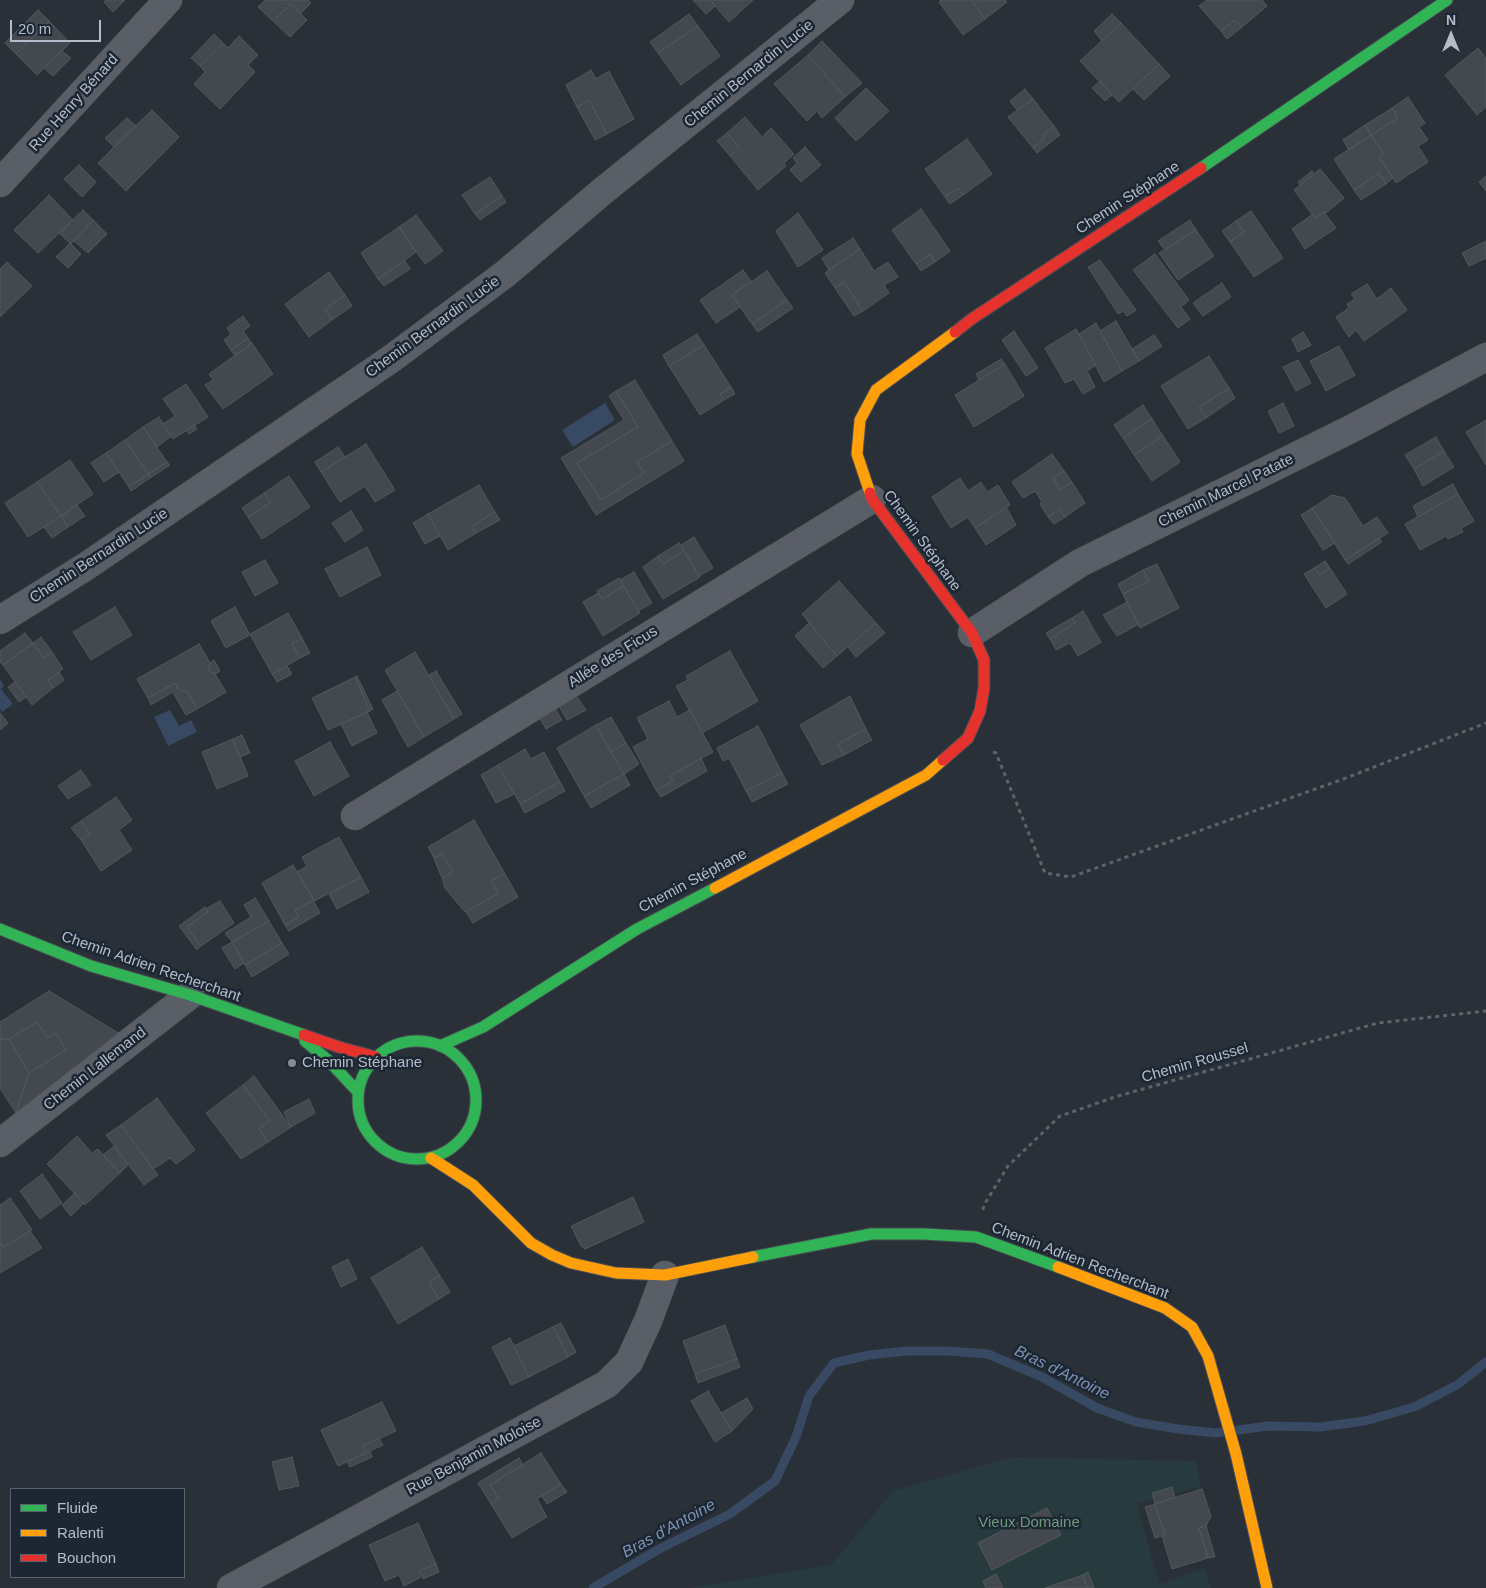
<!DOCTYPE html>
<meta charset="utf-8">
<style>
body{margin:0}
#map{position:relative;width:1486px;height:1588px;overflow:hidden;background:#2a3038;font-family:Arial,sans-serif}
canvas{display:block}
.legend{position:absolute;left:10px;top:1488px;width:175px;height:90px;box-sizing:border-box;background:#1d2633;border:1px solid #59626f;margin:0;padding:6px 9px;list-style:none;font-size:15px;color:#b4bcc9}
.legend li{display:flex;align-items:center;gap:10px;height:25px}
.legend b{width:25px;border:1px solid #59626f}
.north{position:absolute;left:1426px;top:10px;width:50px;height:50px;-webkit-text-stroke:4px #1d2633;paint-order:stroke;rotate:0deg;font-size:14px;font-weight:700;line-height:20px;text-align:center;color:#b4bcc9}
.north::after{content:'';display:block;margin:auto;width:18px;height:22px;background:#b4bcc9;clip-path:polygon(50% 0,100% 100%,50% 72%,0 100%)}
.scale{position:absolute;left:10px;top:20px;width:91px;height:22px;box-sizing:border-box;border:2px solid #b4bcc9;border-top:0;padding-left:6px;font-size:15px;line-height:18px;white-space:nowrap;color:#b4bcc9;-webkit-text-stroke:4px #1d2633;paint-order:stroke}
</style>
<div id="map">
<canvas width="1486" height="1588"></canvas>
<ul class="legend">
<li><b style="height:6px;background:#30b455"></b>Fluide</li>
<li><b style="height:6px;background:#ff9f0a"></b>Ralenti</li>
<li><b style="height:6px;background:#e5322d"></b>Bouchon</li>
</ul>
<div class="north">N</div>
<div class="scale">20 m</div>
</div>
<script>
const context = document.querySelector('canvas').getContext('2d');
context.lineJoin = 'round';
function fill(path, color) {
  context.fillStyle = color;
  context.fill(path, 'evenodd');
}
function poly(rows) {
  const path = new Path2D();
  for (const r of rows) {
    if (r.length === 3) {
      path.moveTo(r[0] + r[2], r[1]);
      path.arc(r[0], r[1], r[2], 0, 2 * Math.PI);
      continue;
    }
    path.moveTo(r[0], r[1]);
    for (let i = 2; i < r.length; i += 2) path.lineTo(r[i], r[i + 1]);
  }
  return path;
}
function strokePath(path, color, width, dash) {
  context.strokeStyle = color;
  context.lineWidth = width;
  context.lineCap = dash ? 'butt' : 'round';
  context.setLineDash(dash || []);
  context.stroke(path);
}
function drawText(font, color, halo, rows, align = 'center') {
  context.font = font + ' Arial,sans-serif';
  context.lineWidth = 5;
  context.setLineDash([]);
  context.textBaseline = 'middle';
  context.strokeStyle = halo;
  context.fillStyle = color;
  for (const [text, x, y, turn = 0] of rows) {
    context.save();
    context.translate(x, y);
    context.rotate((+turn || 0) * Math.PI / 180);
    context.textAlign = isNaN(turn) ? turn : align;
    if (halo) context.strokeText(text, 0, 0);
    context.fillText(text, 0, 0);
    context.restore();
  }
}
const green = poly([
 [1012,1457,1196,1461,1201,1486,1137,1504,1159,1584,1205,1568,1211,1588,689,1588,831,1565,893,1491]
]);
const water = poly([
 [605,403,615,420,573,447,562,430],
 [0,680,4,685,1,689,13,704,2,712,0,709],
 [170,710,179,726,191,720,197,732,168,746,154,717]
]);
const stream = poly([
 [593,1588,661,1548,730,1514,775,1481,796,1437,809,1396,834,1363,869,1355,907,1351,948,1351,988,1354,1042,1377,1097,1408,1136,1422,1178,1429,1216,1433,1268,1426,1320,1427,1365,1421,1414,1407,1457,1385,1486,1362]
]);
const building = poly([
 [106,0,125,0,113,12,104,2,106,0],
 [265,0,308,0,311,3,300,14,291,4,273,21,258,7,265,0],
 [693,0,710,0,715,6,706,14,693,0],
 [710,0,753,0,729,22,710,0],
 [941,0,971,0,985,19,963,35,939,2,941,0],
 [971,0,1005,0,1007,2,985,19,971,0],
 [1207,0,1262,0,1267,6,1242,27,1235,20,1221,31,1199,6,1207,0],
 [291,4,307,20,290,37,273,21,291,4],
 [38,10,49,21,16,54,5,43,38,10],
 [689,14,698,26,658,53,650,42,689,14],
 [1112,14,1121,23,1102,41,1094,31,1112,14],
 [1235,20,1242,27,1227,39,1221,31,1235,20],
 [49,21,70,43,37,75,16,54,49,21],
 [1121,23,1159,64,1119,102,1080,61,1121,23],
 [698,26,720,56,681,85,658,53,698,26],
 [214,34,223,43,200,66,191,58,214,34],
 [239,36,258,55,248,65,255,72,220,109,194,84,205,72,200,66,223,43,228,48,239,36],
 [822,41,862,83,845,97,808,55,822,41],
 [1478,48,1486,58,1486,107,1477,115,1445,75,1478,48],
 [62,51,71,58,53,76,44,68,62,51],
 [808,55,845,97,822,118,817,111,807,121,774,84,808,55],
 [1159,64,1170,76,1144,100,1133,89,1159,64],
 [591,70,596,79,609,71,634,119,607,134,589,100,577,107,566,85,591,70],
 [1100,81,1112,95,1105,101,1092,88,1100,81],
 [866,88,889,111,856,141,835,118,866,88],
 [1025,89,1033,99,1017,110,1010,101,1025,89],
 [1408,97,1425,123,1419,127,1428,140,1418,146,1428,162,1396,183,1379,157,1384,154,1371,135,1398,118,1392,108,1408,97],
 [1033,99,1054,126,1043,135,1045,138,1033,148,1008,117,1033,99],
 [589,100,607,134,595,140,577,107,589,100],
 [1392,108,1398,118,1371,135,1365,125,1392,108],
 [152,110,179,137,126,191,98,163,152,110],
 [745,117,762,137,771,128,794,154,784,163,786,166,758,190,730,156,739,147,727,133,745,117],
 [127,118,136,126,114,147,105,138,127,118],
 [1365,125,1371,135,1349,150,1343,140,1365,125],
 [1054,126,1060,135,1037,153,1033,148,1045,138,1043,135,1054,126],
 [727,133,739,147,730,156,717,141,727,133],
 [1371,135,1384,154,1379,157,1393,178,1386,184,1379,173,1354,190,1334,159,1371,135],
 [967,139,992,174,963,195,958,188,945,197,925,169,967,139],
 [805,147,821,165,801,182,790,170,797,163,793,158,805,147],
 [79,165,96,182,82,197,64,179,79,165],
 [1320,169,1344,198,1326,213,1324,212,1315,218,1294,190,1320,169],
 [1312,171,1314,174,1300,185,1298,182,1312,171],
 [1379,173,1386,184,1361,200,1354,190,1379,173],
 [1486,176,1486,191,1479,182,1486,176],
 [490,177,502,196,475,214,462,195,490,177],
 [958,188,963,195,950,204,945,197,958,188],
 [49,195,73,220,38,253,14,230,49,195],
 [502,196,506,202,480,220,475,214,502,196],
 [921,209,950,251,935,262,930,254,916,264,892,230,921,209],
 [83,210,93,220,71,244,59,233,83,210],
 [1251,211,1283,258,1254,277,1230,242,1244,232,1236,221,1251,211],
 [1324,212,1336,228,1305,249,1292,229,1313,214,1315,218,1324,212],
 [798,213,823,250,798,267,776,231,798,213],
 [416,215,443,251,425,264,399,227,416,215],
 [93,220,107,234,88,253,74,241,93,220],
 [1190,220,1196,230,1165,250,1158,241,1190,220],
 [1236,221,1244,232,1230,242,1222,231,1236,221],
 [399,227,416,252,378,279,361,253,399,227],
 [1196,230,1214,256,1178,280,1159,253,1196,230],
 [853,238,860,249,829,270,822,258,853,238],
 [1486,241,1486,258,1469,266,1462,253,1486,241],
 [70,243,81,254,68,268,56,257,70,243],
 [860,249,874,271,888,262,898,277,884,285,889,293,863,311,844,282,835,288,825,273,860,249],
 [930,254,935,262,921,271,916,264,930,254],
 [1155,254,1189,300,1181,307,1190,319,1178,328,1133,270,1155,254],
 [1100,260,1136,310,1127,316,1123,311,1118,314,1088,267,1100,260],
 [405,261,410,269,384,286,378,279,405,261],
 [7,262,32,286,0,317,0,269,7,262],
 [743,270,751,281,732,295,740,307,716,323,700,300,743,270],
 [767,271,787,300,752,324,732,295,767,271],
 [329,272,345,295,325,309,332,320,309,337,285,304,329,272],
 [844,282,863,311,854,316,835,288,844,282],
 [1222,283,1231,297,1203,316,1193,303,1222,283],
 [1367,284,1377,299,1391,288,1407,310,1364,341,1356,330,1349,337,1336,317,1349,308,1347,304,1355,299,1351,294,1367,284],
 [345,295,352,306,332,320,325,309,345,295],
 [787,300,793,308,758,332,752,324,787,300],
 [243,316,250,326,243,331,248,338,231,350,224,340,231,334,227,328,243,316],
 [1116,321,1139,361,1122,371,1100,331,1116,321],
 [1096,323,1122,371,1104,382,1079,334,1096,323],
 [1076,329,1096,365,1087,371,1095,387,1083,394,1074,379,1065,383,1045,348,1076,329],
 [1014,331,1038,368,1026,376,1002,340,1014,331],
 [1303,332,1311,345,1298,352,1292,339,1303,332],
 [697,334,704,345,669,366,663,355,697,334],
 [1154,335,1162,346,1139,361,1132,349,1154,335],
 [248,338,252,344,235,356,231,350,248,338],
 [252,343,273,374,223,409,205,385,213,380,209,374,252,343],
 [704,345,731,387,720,394,724,400,700,415,669,366,704,345],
 [1339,346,1355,375,1326,391,1310,361,1339,346],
 [1209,356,1229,388,1199,407,1206,418,1188,429,1161,386,1209,356],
 [1001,359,1005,364,979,380,976,374,1001,359],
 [1298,360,1311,383,1296,391,1283,367,1298,360],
 [1005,364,1024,396,974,427,955,395,1005,364],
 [635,380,672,441,637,462,644,473,601,500,577,463,638,427,616,391,635,380],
 [186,384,208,417,173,439,163,424,175,416,163,399,186,384],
 [731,387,735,394,724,400,720,394,731,387],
 [1229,388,1235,398,1206,418,1199,407,1229,388],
 [616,391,638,427,577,463,601,500,644,473,637,462,672,441,684,461,596,515,561,458,624,420,609,396,616,391],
 [1283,403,1294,426,1279,433,1268,411,1283,403],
 [1143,405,1152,419,1123,438,1114,425,1143,405],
 [159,417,171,436,157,447,143,427,159,417],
 [1152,419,1163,436,1134,455,1123,438,1152,419],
 [1486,420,1486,465,1466,432,1486,420],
 [194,425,197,429,189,434,186,430,194,425],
 [143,427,167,462,148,474,125,440,143,427],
 [1163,436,1180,462,1152,481,1134,455,1163,436],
 [1436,437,1444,451,1414,469,1405,455,1436,437],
 [125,440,148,474,129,487,106,453,125,440],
 [366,444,395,490,375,502,365,486,340,502,321,472,366,444],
 [338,447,345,457,321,472,315,462,338,447],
 [1444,451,1454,467,1423,486,1414,469,1444,451],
 [106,453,119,472,104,482,91,463,106,453],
 [1052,454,1064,471,1053,478,1060,490,1072,482,1085,503,1065,517,1060,509,1048,517,1040,504,1042,502,1035,491,1023,498,1012,482,1052,454],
 [70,460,93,494,61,516,37,482,70,460],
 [167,462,170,465,150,478,148,474,167,462],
 [1064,471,1072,482,1060,490,1053,478,1064,471],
 [148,474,150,478,131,491,129,487,148,474],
 [289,476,310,507,262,539,248,517,271,502,264,493,289,476],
 [960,478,968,491,981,482,987,492,998,485,1010,505,975,528,968,517,951,528,932,497,960,478],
 [37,482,61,516,28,537,5,503,37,482],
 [1453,484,1458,494,1418,517,1413,506,1453,484],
 [479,485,495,512,472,526,476,533,448,550,428,514,479,485],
 [264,493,271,502,248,517,242,508,264,493],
 [1458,494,1474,521,1461,528,1463,532,1448,539,1446,536,1420,550,1405,524,1458,494],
 [1332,495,1345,498,1363,526,1377,517,1388,533,1345,560,1312,508,1332,495],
 [77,505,85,516,68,527,61,516,77,505],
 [1006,507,1016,525,986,545,975,528,1006,507],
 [1312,508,1335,543,1323,550,1301,515,1312,508],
 [1060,509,1065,517,1054,524,1048,517,1060,509],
 [351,511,363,530,345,542,332,523,351,511],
 [495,512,500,520,476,533,472,526,495,512],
 [428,514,440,536,425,544,413,523,428,514],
 [61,516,68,527,52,538,44,527,61,516],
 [694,537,713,568,699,576,681,545,694,537],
 [1379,538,1382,542,1348,564,1345,560,1379,538],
 [679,543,684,551,663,564,658,556,679,543],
 [367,547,381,575,340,597,325,569,367,547],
 [684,551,700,577,663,599,643,567,658,556,663,564,684,551],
 [265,560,278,583,255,596,242,572,265,560],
 [1325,561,1330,568,1320,575,1314,568,1325,561],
 [1157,564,1179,608,1140,628,1123,594,1149,581,1143,570,1157,564],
 [1314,568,1320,575,1330,568,1347,594,1326,608,1304,574,1314,568],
 [1143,570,1149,581,1123,594,1118,584,1143,570],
 [634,572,652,603,638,611,620,580,634,572],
 [619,578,624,586,602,599,597,591,619,578],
 [839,581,876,623,837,656,802,614,839,581],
 [624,586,640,613,603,636,583,602,598,593,602,599,624,586],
 [1127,602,1139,624,1117,636,1103,615,1127,602],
 [115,607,132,635,91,660,73,632,115,607],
 [235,607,250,635,226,648,211,621,235,607],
 [1083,611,1101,642,1078,656,1070,643,1056,650,1050,639,1075,623,1072,618,1083,611],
 [288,613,302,638,292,644,300,658,272,674,250,634,288,613],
 [1072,618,1075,623,1050,639,1046,633,1072,618],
 [809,623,837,656,823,668,795,636,809,623],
 [876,623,885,633,856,657,848,647,876,623],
 [25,633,33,643,3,665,0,662,0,651,25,633],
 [41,637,52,652,44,658,33,643,41,637],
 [302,638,310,653,300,658,292,644,302,638],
 [33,643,44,658,52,652,63,669,48,680,53,688,32,705,3,665,33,643],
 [199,644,210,663,208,668,210,672,215,674,226,692,197,709,188,692,178,689,175,683,148,698,137,679,199,644],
 [730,651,758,701,702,733,676,686,688,680,686,676,730,651],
 [415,652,454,719,424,737,385,670,415,652],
 [214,660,220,671,215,674,210,672,208,668,210,663,214,660],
 [287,666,292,674,277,682,272,674,287,666],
 [436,671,462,714,454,719,429,675,436,671],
 [59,672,64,680,53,688,48,680,59,672],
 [357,676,373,709,370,711,355,677,357,676],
 [355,677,370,711,328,730,312,698,355,677],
 [15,682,26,697,19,702,8,687,15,682],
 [175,683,178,689,188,692,197,709,186,715,173,692,151,705,148,698,175,683],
 [397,691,424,737,408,747,382,700,397,691],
 [574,693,586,710,567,720,557,703,574,693],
 [850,696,866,729,838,744,844,755,822,765,800,725,850,696],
 [669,701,677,717,690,710,713,752,670,776,673,781,656,790,633,747,648,739,637,718,669,701],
 [553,705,562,720,546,729,537,714,553,705],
 [367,712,377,733,352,746,341,724,367,712],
 [0,713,8,723,0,730,0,713],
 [611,717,626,743,611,752,596,725,611,717],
 [596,725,624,774,584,796,557,748,596,725],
 [758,726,782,773,746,791,729,758,723,761,717,748,758,726],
 [866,729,872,740,844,755,838,744,866,729],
 [242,735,250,753,240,757,233,739,242,735],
 [233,739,248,776,217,789,202,752,233,739],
 [330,742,349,776,314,796,295,761,330,742],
 [626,743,639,764,624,774,611,752,626,743],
 [525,749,531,759,544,752,560,782,520,804,498,765,525,749],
 [701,758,707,771,661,797,656,790,673,781,670,776,701,758],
 [498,765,514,794,496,803,481,775,498,765],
 [81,770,91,785,68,799,58,786,81,770],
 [782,773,788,784,752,802,746,791,782,773],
 [624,774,630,785,591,808,584,796,624,774],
 [560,782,565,791,525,813,520,804,560,782],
 [116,797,132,820,119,830,132,850,101,871,81,840,90,834,81,821,116,797],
 [474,820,505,874,491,881,499,893,465,912,445,888,442,878,453,871,442,854,434,858,428,847,474,820],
 [81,821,90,834,81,840,71,828,81,821],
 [339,837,361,877,314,901,297,872,307,866,302,857,339,837],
 [442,854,453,871,442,878,434,859,442,854],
 [293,865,314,900,295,910,299,917,285,925,262,883,293,865],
 [505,874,518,897,473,923,466,912,499,893,491,881,505,874],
 [361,877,369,892,337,909,329,894,361,877],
 [255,898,269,921,232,942,225,933,251,917,244,905,255,898],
 [313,900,320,913,289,931,285,925,299,917,295,910,313,900],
 [220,901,234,923,201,946,187,927,208,912,206,909,220,901],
 [205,907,208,912,187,927,201,946,197,950,179,926,205,907],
 [269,921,282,943,245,965,232,942,269,921],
 [232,942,244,963,235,969,222,948,232,942],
 [282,943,289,954,252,977,245,965,282,943],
 [49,991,120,1034,16,1113,29,1073,66,1050,56,1033,47,1038,37,1022,9,1039,0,1039,0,1022,49,991],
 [37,1022,47,1038,56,1033,66,1050,29,1073,9,1039,37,1022],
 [0,1039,9,1039,29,1073,16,1113,0,1088,0,1039],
 [254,1076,291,1127,268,1142,259,1129,270,1121,243,1085,254,1076],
 [243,1085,270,1121,259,1129,268,1142,241,1159,206,1113,243,1085],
 [157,1098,195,1150,176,1164,170,1158,153,1169,121,1125,157,1098],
 [309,1099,315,1113,291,1127,284,1112,309,1099],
 [121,1125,158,1175,144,1185,106,1135,121,1125],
 [77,1136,92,1153,98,1149,120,1173,85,1205,47,1164,77,1136],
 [114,1146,128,1165,120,1173,103,1155,114,1146],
 [42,1174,62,1203,40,1219,20,1191,42,1174],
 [75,1193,84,1203,71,1216,62,1205,75,1193],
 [633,1197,644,1222,585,1249,581,1246,571,1226,633,1197],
 [10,1198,32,1230,4,1247,0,1242,0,1205,10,1198],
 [30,1231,42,1248,0,1273,0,1242,4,1247,30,1231],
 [422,1247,440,1276,429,1282,439,1299,398,1324,371,1278,422,1247],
 [348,1259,357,1279,341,1287,332,1267,348,1259],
 [440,1276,450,1292,439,1299,429,1282,440,1276],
 [561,1323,576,1352,568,1357,553,1327,561,1323],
 [725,1325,737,1359,695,1374,683,1341,725,1325],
 [553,1327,568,1357,529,1377,514,1346,553,1327],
 [510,1338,529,1377,511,1385,492,1347,510,1338],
 [737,1359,740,1367,698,1383,695,1374,737,1359],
 [708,1391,732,1431,715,1442,691,1401,708,1391],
 [747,1398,753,1409,732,1431,721,1413,747,1398],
 [382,1402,396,1431,362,1446,366,1453,338,1466,321,1430,382,1402],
 [379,1438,383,1445,370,1451,372,1457,350,1467,347,1461,366,1453,362,1446,379,1438],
 [541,1453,561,1484,537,1499,547,1517,512,1538,491,1504,499,1499,490,1485,541,1453],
 [292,1457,299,1486,279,1490,272,1462,292,1457],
 [519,1458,523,1465,490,1485,499,1499,491,1504,478,1483,519,1458],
 [561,1484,567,1492,547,1504,542,1496,561,1484],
 [1172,1487,1175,1497,1155,1504,1152,1493,1172,1487],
 [1202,1489,1211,1516,1206,1526,1199,1528,1208,1558,1172,1569,1162,1536,1165,1535,1155,1504,1202,1489],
 [1155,1504,1165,1535,1155,1538,1145,1507,1155,1504],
 [1047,1508,1061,1535,992,1570,978,1543,1047,1508],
 [418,1523,436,1564,419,1571,423,1576,404,1586,399,1575,385,1581,369,1545,418,1523],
 [1206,1526,1215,1557,1208,1558,1199,1528,1206,1526],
 [436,1564,439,1572,423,1579,423,1576,419,1571,436,1564],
 [1088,1572,1094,1588,1087,1588,1083,1575,1088,1572],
 [996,1574,1003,1588,986,1588,983,1581,996,1574],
 [1083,1575,1087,1588,1045,1588,1083,1575]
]);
const path = poly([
 [993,752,996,753,1045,873,1071,877,1346,778,1486,723],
 [983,1210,984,1205,1008,1166,1060,1116,1118,1096,1378,1023,1486,1011]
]);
const street = poly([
 [0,183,168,0],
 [0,620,85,567,391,359,505,274,604,190,840,0],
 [972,633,1080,563,1351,429,1486,357],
 [355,816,872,499],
 [0,1143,190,995],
 [231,1588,607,1384,629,1362,648,1321,665,1275]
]);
const fast = poly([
 [1201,168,1447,0],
 [0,929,91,966,190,995,304,1035],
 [305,1041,329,1061,357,1091],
 [417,1100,59],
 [440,1046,483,1027,637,929,715,888],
 [753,1257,871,1234,924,1234,976,1237,1058,1267]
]);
const slow = poly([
 [870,493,857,454,860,420,876,390,955,332],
 [715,888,926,775,943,760],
 [431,1158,473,1185,531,1243,552,1255,571,1263,616,1273,665,1275,753,1257],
 [1058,1267,1165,1308,1192,1327,1208,1356,1236,1454,1267,1588]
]);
const jam = poly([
 [955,332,973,318,1201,168],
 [870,493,872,499,972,633,984,660,984,688,980,711,968,738,943,760],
 [304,1035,339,1047,376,1057]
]);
const markers = [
 [292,1063,5,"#848b96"]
];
const streetNames = [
 ["Chemin Bernardin Lucie",749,74,-39],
 ["Rue Henry Bénard",74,103,-48],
 ["Chemin Stéphane",1128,198,-33],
 ["Chemin Bernardin Lucie",433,327,-36],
 ["Chemin Marcel Patate",1226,491,-26],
 ["Chemin Stéphane",922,541,54],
 ["Chemin Bernardin Lucie",99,556,-33],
 ["Allée des Ficus",613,657,-32],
 ["Chemin Stéphane",693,881,-28],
 ["Chemin Adrien Recherchant",151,967,19],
 ["Chemin Roussel",1195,1063,-16],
 ["Chemin Lallemand",95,1069,-38],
 ["Chemin Adrien Recherchant",1080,1261,21],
 ["Rue Benjamin Moloise",474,1456,-28]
];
const poiNames = [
 ["Chemin Stéphane",302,1063]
];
const parkNames = [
 ["Vieux Domaine",1029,1523]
];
const waterNames = [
 ["Bras d'Antoine",1062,1373,26],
 ["Bras d'Antoine",669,1529,-29]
];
fill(green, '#273a3e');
fill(water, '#384963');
strokePath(stream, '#384963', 9);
fill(building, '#444950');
strokePath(building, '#52575f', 1);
strokePath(street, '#484c53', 29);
strokePath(fast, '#484c53', 13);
strokePath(slow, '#484c53', 13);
strokePath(jam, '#484c53', 13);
strokePath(path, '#5d636a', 3, [4, 4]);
strokePath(street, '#5a5e66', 28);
strokePath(fast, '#30b455', 11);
strokePath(slow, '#ff9f0a', 11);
strokePath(jam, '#e5322d', 11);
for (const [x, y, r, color] of markers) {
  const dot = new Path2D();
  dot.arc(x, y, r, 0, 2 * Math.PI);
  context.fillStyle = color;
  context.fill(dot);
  strokePath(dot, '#1d2633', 2);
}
drawText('15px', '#b4bcc9', '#1d2633', streetNames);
drawText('15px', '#b4bcc9', '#1d2633', poiNames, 'left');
drawText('15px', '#6b9a76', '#1d2633', parkNames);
drawText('italic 16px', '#7c92b1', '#1d2633', waterNames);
</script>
